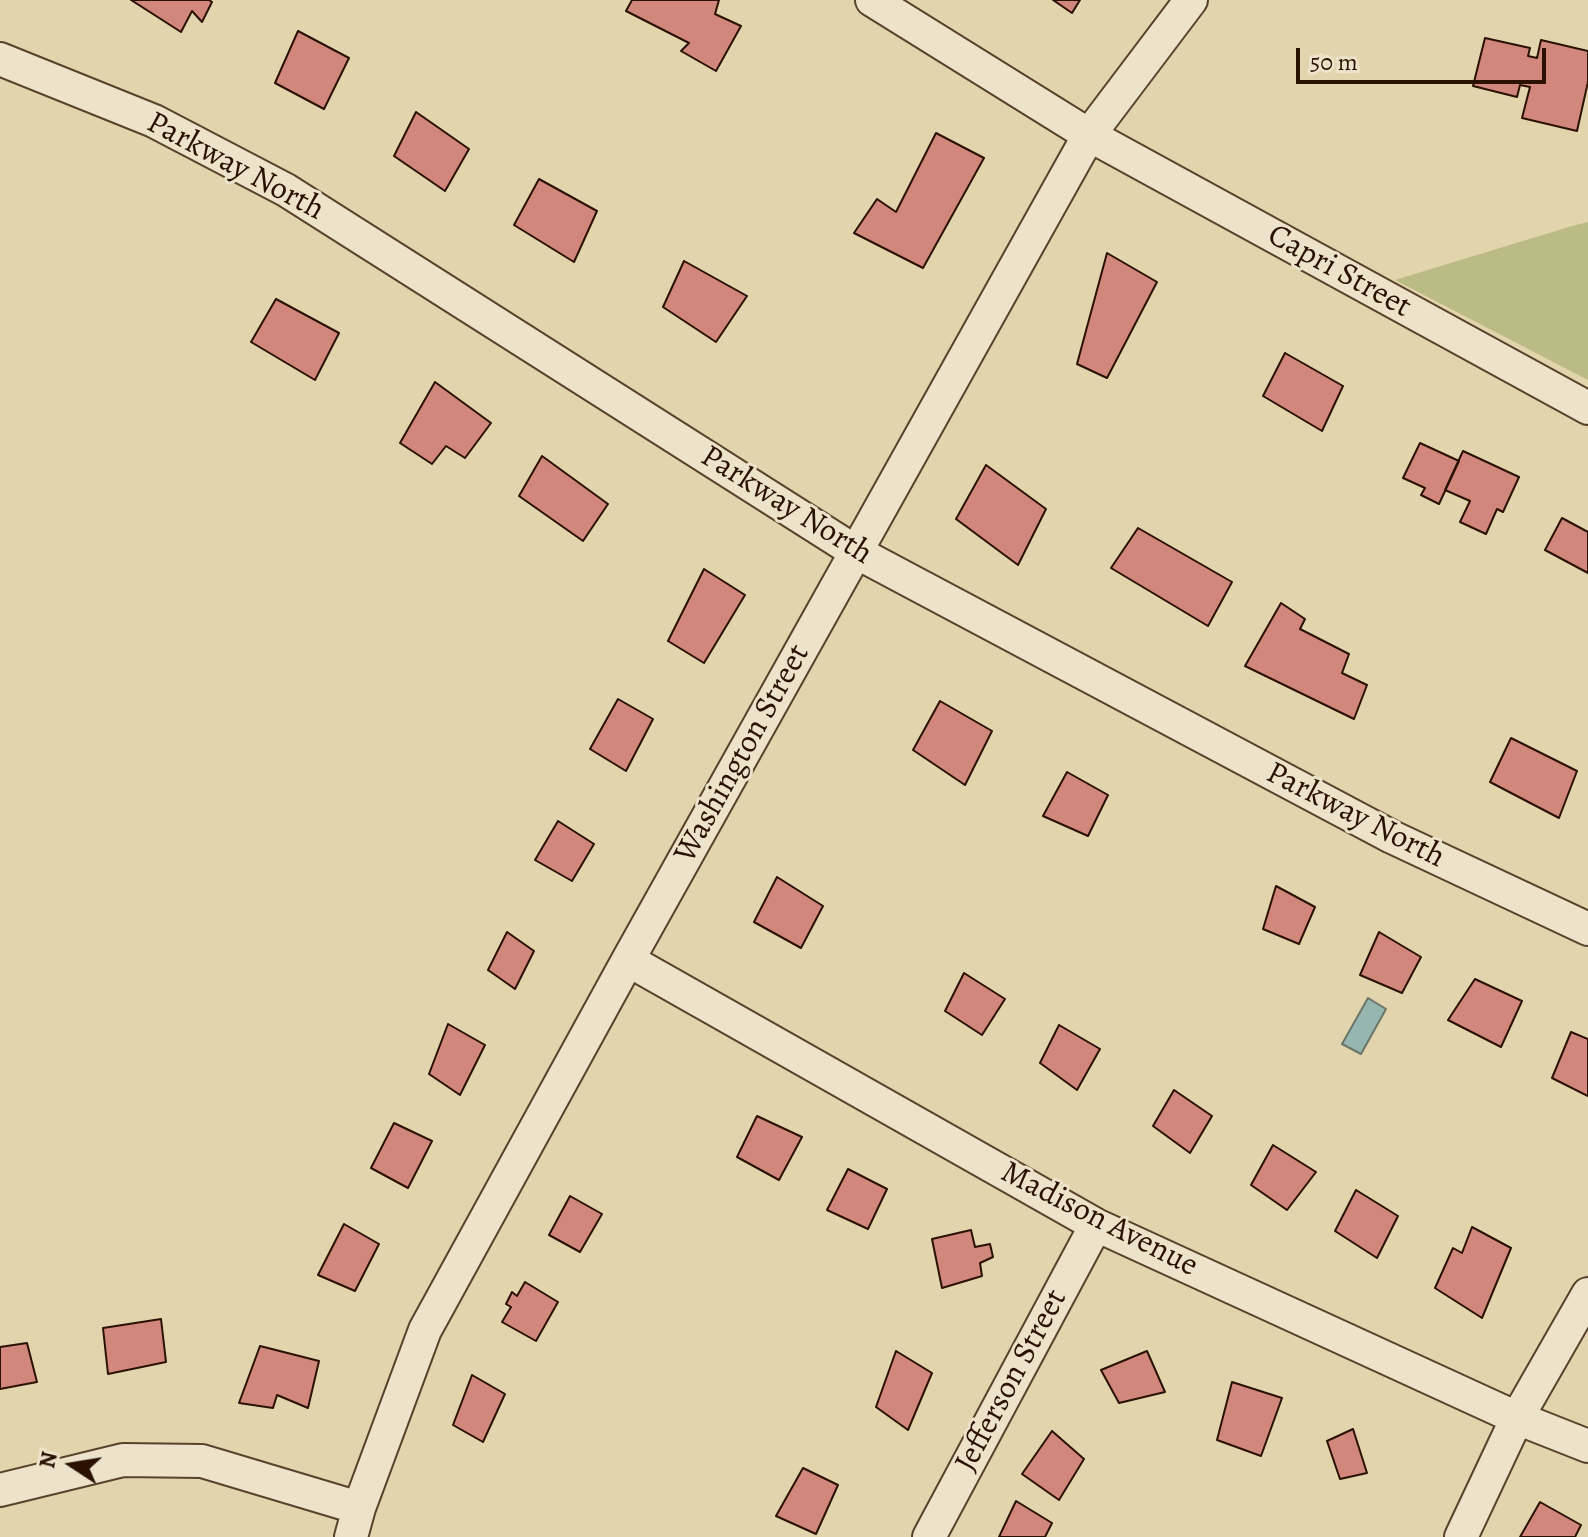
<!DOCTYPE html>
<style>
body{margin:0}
#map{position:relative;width:1588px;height:1537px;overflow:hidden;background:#e2d4ad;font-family:Alegreya,serif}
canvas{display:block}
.north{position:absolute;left:32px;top:1425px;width:80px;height:80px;-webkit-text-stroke:6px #ece3ca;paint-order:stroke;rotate:282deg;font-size:22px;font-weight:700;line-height:32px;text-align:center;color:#2b1100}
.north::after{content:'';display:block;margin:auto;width:28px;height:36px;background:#2b1100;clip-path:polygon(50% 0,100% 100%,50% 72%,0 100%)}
.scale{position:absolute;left:1296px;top:48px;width:250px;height:36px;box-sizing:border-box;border:4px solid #2b1100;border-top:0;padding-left:10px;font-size:24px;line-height:28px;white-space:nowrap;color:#2b1100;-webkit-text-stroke:6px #ece3ca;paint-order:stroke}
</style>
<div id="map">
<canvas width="1588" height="1537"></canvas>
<div class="north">N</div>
<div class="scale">50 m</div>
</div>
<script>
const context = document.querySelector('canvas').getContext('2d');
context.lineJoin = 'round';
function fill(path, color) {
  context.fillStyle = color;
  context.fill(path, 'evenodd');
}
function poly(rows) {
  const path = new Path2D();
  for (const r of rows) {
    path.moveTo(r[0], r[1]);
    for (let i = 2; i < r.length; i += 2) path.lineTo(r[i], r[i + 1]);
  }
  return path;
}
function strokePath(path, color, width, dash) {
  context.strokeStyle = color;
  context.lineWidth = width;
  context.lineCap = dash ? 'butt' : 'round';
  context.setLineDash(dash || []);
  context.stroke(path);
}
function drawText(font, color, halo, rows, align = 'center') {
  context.font = font + ' Alegreya,serif';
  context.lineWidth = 6;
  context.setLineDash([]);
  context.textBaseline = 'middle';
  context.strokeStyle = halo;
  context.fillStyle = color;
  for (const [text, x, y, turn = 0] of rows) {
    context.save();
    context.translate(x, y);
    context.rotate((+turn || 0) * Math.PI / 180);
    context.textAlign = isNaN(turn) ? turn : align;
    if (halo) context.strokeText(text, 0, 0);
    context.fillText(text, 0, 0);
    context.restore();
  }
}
const green = poly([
 [1588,222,1588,380,1395,280,1572,226]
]);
const water = poly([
 [1368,998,1386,1009,1361,1054,1342,1044,1368,998]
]);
const building = poly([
 [131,0,209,0,212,2,202,22,192,11,181,32,131,0],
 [632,0,719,0,715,14,741,26,716,71,681,51,689,43,626,11,632,0],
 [1053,0,1080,0,1072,13,1053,0],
 [298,31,349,58,324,109,275,83,298,31],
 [1485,38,1530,48,1528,56,1537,58,1541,40,1588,51,1588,82,1577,131,1522,118,1530,87,1520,85,1517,97,1473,86,1485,38],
 [416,112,469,149,445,191,394,156,416,112],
 [936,133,984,158,923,268,854,233,877,199,896,212,936,133],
 [539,179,597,211,574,262,514,225,539,179],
 [1107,253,1157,282,1107,378,1077,364,1107,253],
 [684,261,747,296,716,342,663,307,684,261],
 [276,299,339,333,315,380,251,342,276,299],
 [1285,353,1343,386,1322,431,1263,396,1285,353],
 [435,382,491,423,465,458,446,446,432,464,400,443,435,382],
 [1420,443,1459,461,1439,504,1421,495,1425,488,1403,478,1420,443],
 [1463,451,1519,477,1503,512,1497,509,1486,534,1460,522,1470,501,1445,490,1463,451],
 [542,456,608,504,583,541,519,496,542,456],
 [986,465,1046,509,1018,565,956,519,986,465],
 [1562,518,1588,532,1588,573,1545,550,1562,518],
 [1138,528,1232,582,1208,626,1111,568,1138,528],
 [704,569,745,595,704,663,668,641,704,569],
 [1281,603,1305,619,1300,629,1349,654,1342,673,1367,685,1354,719,1245,666,1281,603],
 [618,699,653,719,626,771,590,749,618,699],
 [940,701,992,731,965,785,913,750,940,701],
 [1511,738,1577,771,1559,818,1490,782,1511,738],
 [1067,772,1108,795,1088,836,1043,816,1067,772],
 [558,821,594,844,572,881,535,860,558,821],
 [777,877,823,906,801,948,754,922,777,877],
 [1276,886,1315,907,1299,944,1263,929,1276,886],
 [507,932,534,951,515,989,488,970,507,932],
 [1379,932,1421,957,1402,993,1360,975,1379,932],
 [964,973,1005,999,982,1035,945,1011,964,973],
 [1475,979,1522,1001,1501,1047,1448,1020,1475,979],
 [448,1024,485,1045,460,1095,429,1074,448,1024],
 [1059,1025,1100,1049,1077,1090,1040,1063,1059,1025],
 [1571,1032,1588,1039,1588,1096,1552,1078,1571,1032],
 [1174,1090,1212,1116,1190,1153,1153,1126,1174,1090],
 [757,1116,802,1137,779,1180,737,1157,757,1116],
 [394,1123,432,1141,408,1188,371,1168,394,1123],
 [1273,1145,1316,1172,1287,1210,1251,1185,1273,1145],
 [848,1169,887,1189,868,1229,827,1210,848,1169],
 [1356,1190,1398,1216,1377,1258,1335,1231,1356,1190],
 [570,1196,602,1214,580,1252,549,1235,570,1196],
 [344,1224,379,1244,355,1291,318,1275,344,1224],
 [1472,1227,1511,1248,1482,1318,1435,1288,1453,1248,1462,1253,1472,1227],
 [971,1230,975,1247,990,1244,993,1257,980,1263,982,1276,942,1288,932,1239,971,1230],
 [525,1282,558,1302,536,1341,502,1322,511,1307,506,1304,512,1292,517,1296,525,1282],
 [161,1319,166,1362,108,1374,103,1328,161,1319],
 [27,1343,37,1382,0,1389,0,1347,27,1343],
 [260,1346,319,1361,308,1408,277,1395,273,1408,239,1403,260,1346],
 [896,1351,932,1373,908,1430,876,1407,896,1351],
 [1147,1351,1165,1392,1119,1403,1101,1370,1147,1351],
 [472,1375,505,1394,483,1442,453,1425,472,1375],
 [1232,1382,1282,1398,1261,1456,1217,1440,1232,1382],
 [1353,1429,1367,1473,1340,1479,1327,1441,1353,1429],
 [1052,1431,1084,1459,1059,1500,1022,1474,1052,1431],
 [803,1468,838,1485,816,1534,776,1516,803,1468],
 [1016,1501,1052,1523,1045,1537,999,1537,1016,1501],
 [1540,1502,1581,1525,1575,1537,1520,1537,1540,1502]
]);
const street = poly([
 [872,0,1089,135,1588,408],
 [0,59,154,121,286,190,856,552,1392,837,1588,929],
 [628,960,1096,1225,1517,1418,1588,1446],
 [0,1490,123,1460,202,1461,359,1508],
 [351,1537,359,1508,425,1330,628,960,1089,135,1191,0],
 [929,1537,1096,1225],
 [1461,1537,1517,1418,1588,1294]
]);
const streetNames = [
 ["Parkway North",235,167,28],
 ["Capri Street",1339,272,29],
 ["Parkway North",786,506,32],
 ["Washington Street",743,754,-61],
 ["Parkway North",1355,816,27],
 ["Madison Avenue",1099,1220,27],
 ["Jefferson Street",1012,1381,-62]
];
fill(green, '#babb85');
fill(water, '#95b7af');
strokePath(water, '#6b7569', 2);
fill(building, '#d2877c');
strokePath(building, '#2b1100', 2);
strokePath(street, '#59422b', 36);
strokePath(street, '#ece3ca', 32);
drawText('32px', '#2b1100', '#ece3ca', streetNames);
</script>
